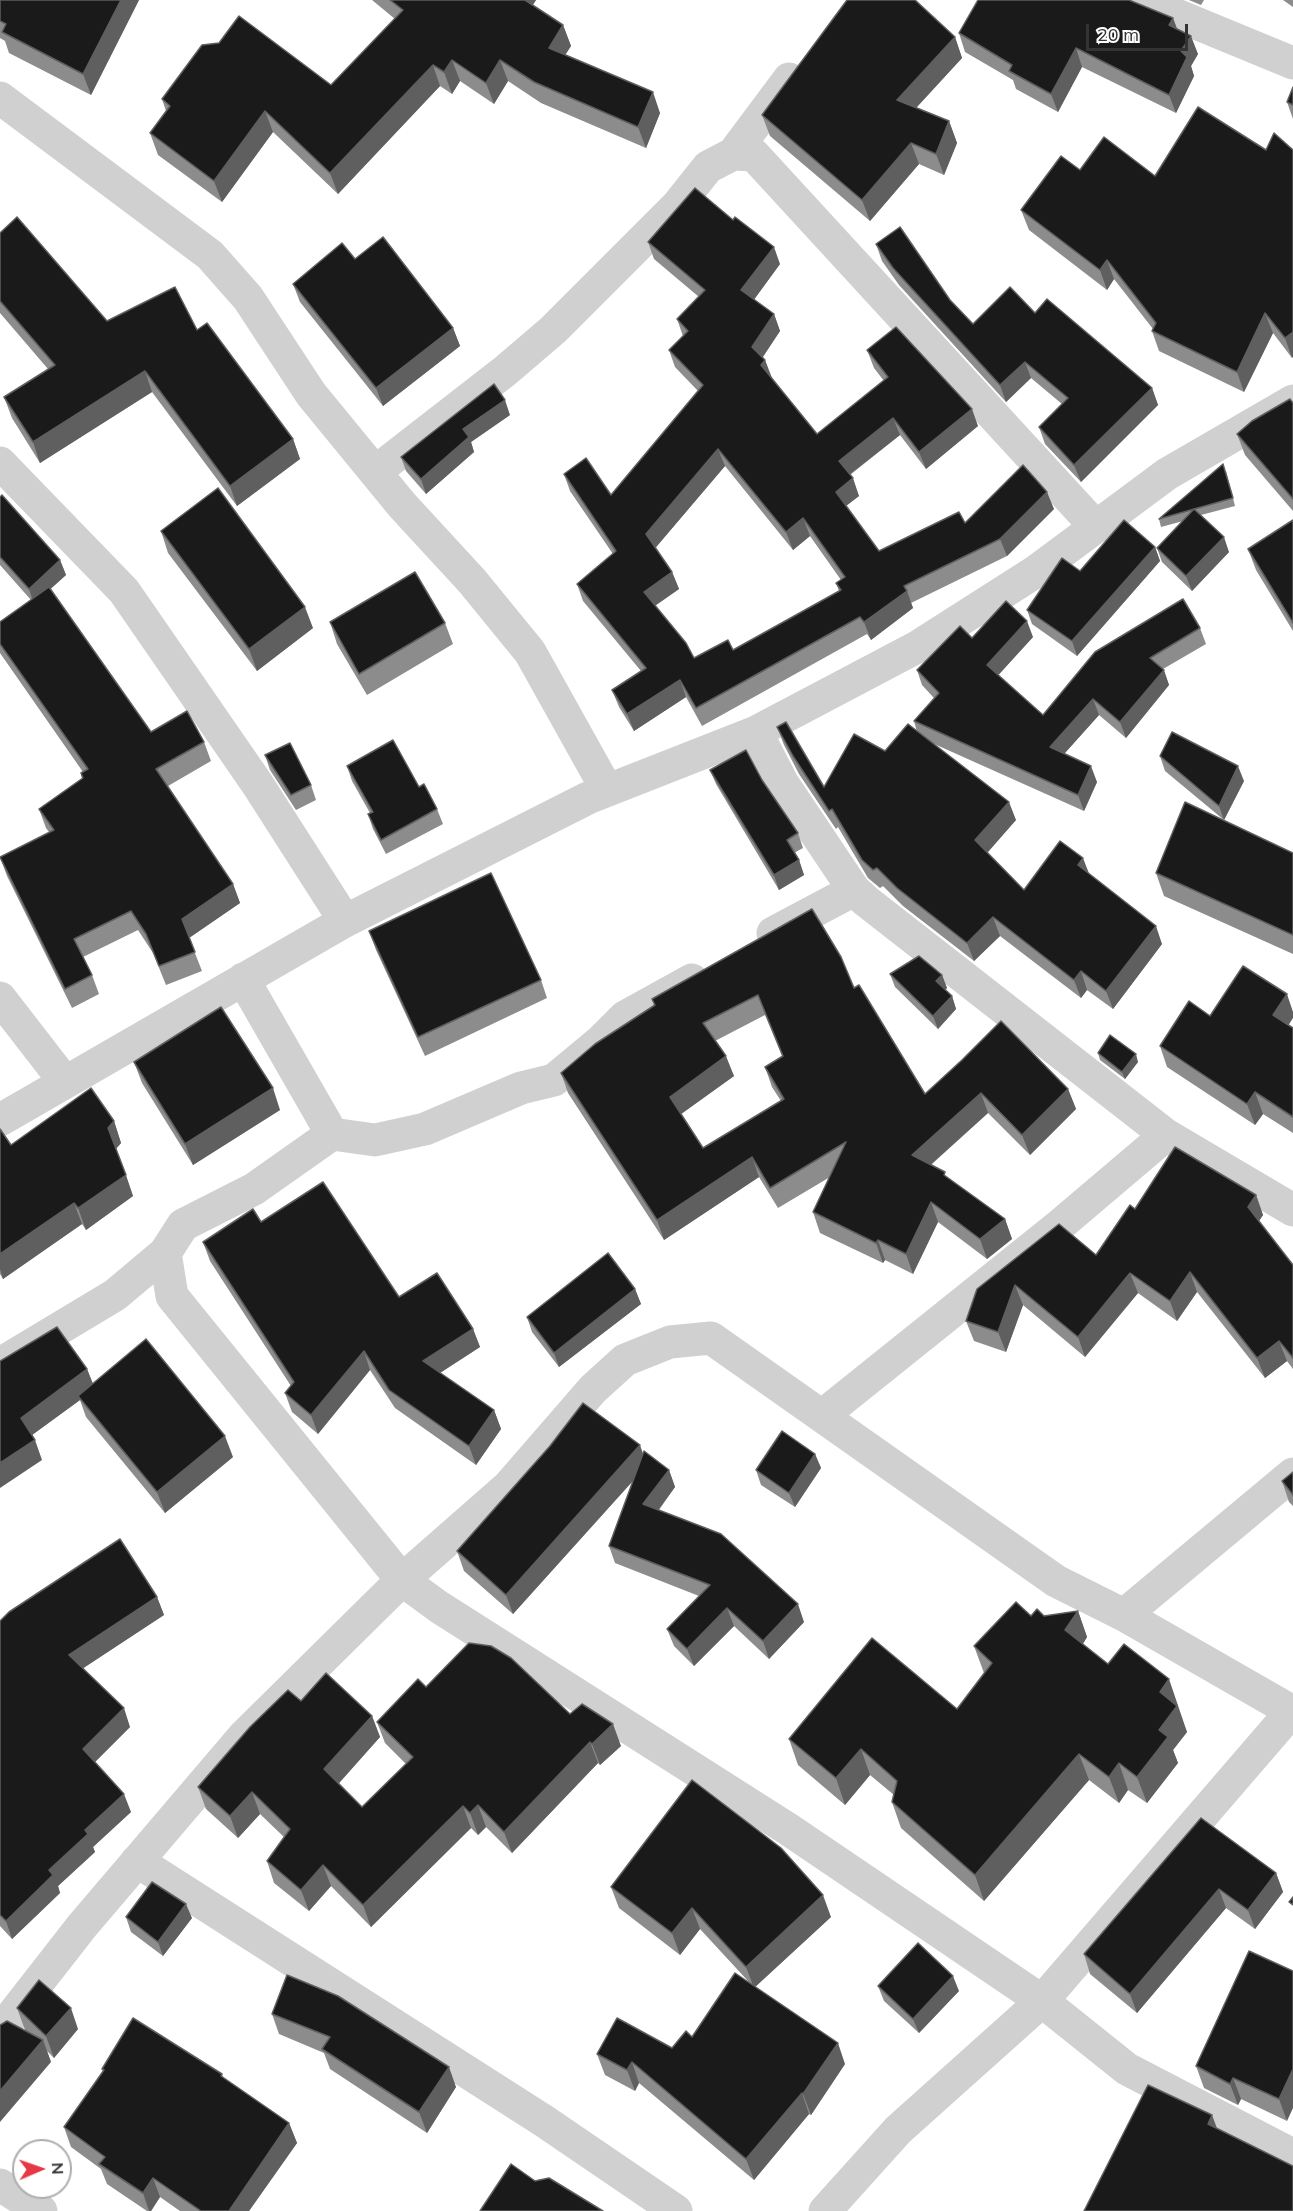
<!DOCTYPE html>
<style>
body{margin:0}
#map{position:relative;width:1293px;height:2211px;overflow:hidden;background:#fff;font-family:Mulish,sans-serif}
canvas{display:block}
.north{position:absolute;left:12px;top:2139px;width:60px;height:60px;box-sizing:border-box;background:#fff;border:2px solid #adadad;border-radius:50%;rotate:88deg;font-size:16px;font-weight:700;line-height:24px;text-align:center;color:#333}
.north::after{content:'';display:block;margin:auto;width:21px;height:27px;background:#e63946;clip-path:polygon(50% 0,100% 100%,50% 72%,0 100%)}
.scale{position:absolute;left:1086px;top:24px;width:102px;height:27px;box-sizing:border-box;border:3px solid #333;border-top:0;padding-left:8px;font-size:18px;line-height:21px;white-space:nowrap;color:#333;-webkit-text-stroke:4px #fff;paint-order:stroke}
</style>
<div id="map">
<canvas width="1293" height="2211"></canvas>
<div class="north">N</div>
<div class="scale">20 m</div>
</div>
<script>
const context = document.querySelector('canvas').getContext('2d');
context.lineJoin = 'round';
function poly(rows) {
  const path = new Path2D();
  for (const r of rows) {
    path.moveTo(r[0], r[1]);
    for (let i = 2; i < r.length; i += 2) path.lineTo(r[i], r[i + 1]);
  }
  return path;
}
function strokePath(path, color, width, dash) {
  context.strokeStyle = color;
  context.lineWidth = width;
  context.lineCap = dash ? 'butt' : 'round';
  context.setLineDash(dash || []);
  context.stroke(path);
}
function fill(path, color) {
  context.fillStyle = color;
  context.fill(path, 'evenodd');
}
const street = poly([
 [1140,0,1293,63],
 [0,98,210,255,248,298,311,394,402,505,472,581,530,652,607,790],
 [733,154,789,79],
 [0,463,124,591,258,785,345,921],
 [375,472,505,371,553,330,677,206,708,167,733,154,754,155,1096,527],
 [756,732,783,784,854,890,866,901,1166,1135,1293,1210],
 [773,933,854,890],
 [243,979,332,1134],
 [692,980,625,1017,601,1041,554,1080,521,1088,425,1129,375,1140,332,1134,254,1189,183,1225,165,1253,172,1296,402,1580,439,1607,788,1829,1042,2001,1127,2069,1293,2155],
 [0,998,65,1082],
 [0,1120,345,921,588,798,756,732,919,646,1035,572,1167,474,1293,401],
 [0,1364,115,1295,165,1253],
 [823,1415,1060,1225,1166,1135],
 [1124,1615,1293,1474],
 [137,1861,544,2121,676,2211],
 [0,2031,82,1926,244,1736,402,1580,508,1487,593,1389,625,1360,670,1342,711,1338,1056,1581,1124,1615,1293,1712],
 [0,2185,41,2211],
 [825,2211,898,2130,1042,2001,1292,1711]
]);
const wall = poly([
 [0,0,139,0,91,95,9,53,5,41,0,38],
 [372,0,536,0,533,5,563,25,571,46,565,55,660,113,646,148,541,103,508,81,494,104,460,81,452,94,440,86,338,194,273,132,222,202,158,155,150,133,166,111,162,99,331,85,395,19],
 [1189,0,1204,0,1201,5],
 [1283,0,1293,0,1293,7],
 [1173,18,1177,29,1198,54,1191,66,1194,76,1176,113,1082,67,1058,112,1016,89,1013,80,965,52,959,33],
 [955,37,962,58,916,108,949,121,957,143,944,175,919,164,870,221,770,136,762,115],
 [1293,87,1293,119,1287,102],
 [1266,150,1292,358,1273,333,1244,392,1159,351,1152,331,1153,329,1114,279,1107,290,1029,230,1021,210,1080,170,1155,176],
 [0,233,107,321,197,330,293,439,300,459,237,506,152,392,40,463,12,418,4,397,48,369,0,313],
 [648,242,780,264,754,299,774,314,780,331,763,357,765,360,771,378,817,434,884,381,874,368,867,350,978,426,926,469,900,435,850,475,859,496,846,506,879,551,965,523,1054,509,1007,556,911,603,913,608,871,640,867,634,702,726,686,697,634,731,619,707,612,690,641,671,583,601,577,584,613,554,570,491,564,474,611,495,698,391,675,367,669,350,683,336,677,319,699,297,654,259],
 [725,466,793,550,810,536,841,580,836,583,839,591,733,650,694,658,655,606,679,589,672,572,655,548],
 [876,244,950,300,973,324,1035,313,1152,388,1158,405,1081,482,1045,444,1039,427,1062,404,1031,378,1006,402,899,285,882,261],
 [355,259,453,328,460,346,383,406,300,302,293,284],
 [1293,403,1293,511,1245,455,1237,434],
 [510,415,471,442,474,452,426,494,406,471,401,457],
 [1226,471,1235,506,1201,515,1229,552,1192,591,1162,562,1157,548,1183,521,1161,527,1159,519],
 [0,497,60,560,66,575,50,589,151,732,204,742,211,761,168,786,233,884,240,903,189,938,202,971,166,985,153,953,138,930,83,957,92,975,99,994,72,1008,7,876,0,857,49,832,46,828,39,809,82,778,81,773,83,772,0,653,0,622,31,600,0,565],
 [1293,520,1293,631,1256,570,1248,549],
 [161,531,313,628,257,671,168,553],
 [1155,547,1160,561,1077,656,1032,624,1027,610,1080,571],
 [330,622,445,623,453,644,367,695,337,644],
 [1200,628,1206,644,1163,669,1169,685,1126,738,1099,715,1064,754,1097,782,1084,811,932,743,1016,820,987,852,1024,890,1089,874,1162,944,1113,1009,1087,990,1081,998,1000,936,974,961,903,906,883,886,880,888,868,878,838,827,836,829,799,774,784,745,777,727,824,787,917,732,914,721,934,698,922,685,917,670,972,638,1033,637,998,675,1043,715],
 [265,755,311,785,316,800,296,810,270,770],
 [1160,756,1244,781,1224,820,1165,771],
 [347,766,419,787,437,809,443,824,386,854,373,829,368,814,370,813,352,781],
 [710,770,762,780,798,833,803,848,794,853,799,860,804,875,779,890,716,784],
 [1293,853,1293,954,1164,896,1156,873],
 [369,931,541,980,547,998,425,1056,376,950],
 [890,974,942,975,947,988,945,990,952,996,956,1009,938,1029,895,987],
 [854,988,925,1094,1068,1089,1076,1109,1030,1155,988,1113,931,1165,947,1178,1005,1219,1012,1239,987,1259,938,1222,913,1274,885,1260,883,1263,820,1233,813,1212,830,1177,778,1208,759,1177,664,1240,568,1093,561,1073,654,1005,652,999],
 [765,1015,782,1056,765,1067,772,1087,781,1101,703,1148,681,1114,734,1076,715,1041],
 [1210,1016,1288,1025,1293,1028,1293,1133,1263,1114,1255,1125,1167,1067,1160,1046],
 [1098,1053,1138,1062,1125,1079,1100,1060],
 [134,1062,280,1110,193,1165,142,1083],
 [114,1121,121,1143,116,1149,133,1196,86,1230,82,1224,3,1279,0,1274,0,1129,11,1145],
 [1256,1195,1263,1215,1259,1221,1293,1265,1293,1369,1287,1361,1265,1378,1197,1292,1177,1321,1138,1293,1085,1357,1023,1305,1006,1352,974,1341,966,1321,977,1289,1096,1255,1135,1209],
 [261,1222,399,1297,473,1329,480,1347,440,1373,494,1410,501,1429,476,1465,395,1408,370,1370,318,1434,292,1412,285,1393,291,1386,210,1261,203,1242],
 [635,1289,641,1304,559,1367,532,1332,527,1317],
 [0,1361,87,1369,93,1384,233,1457,165,1513,86,1417,80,1400,32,1435,42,1460],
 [643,1454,669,1470,675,1487,659,1510,804,1622,769,1659,734,1626,694,1666,674,1646,667,1629,699,1596,615,1563,609,1546,633,1481,513,1614,464,1571,457,1551],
 [815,1454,821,1468,795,1507,761,1485,756,1470],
 [1293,1472,1293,1506,1289,1502,1282,1481],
 [157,1597,164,1615,83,1668,130,1727,95,1762,131,1812,93,1847,95,1852,58,1886,60,1893,12,1939,0,1926,0,1621],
 [1078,1611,1087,1637,1083,1644,1108,1664,1178,1705,1177,1707,1187,1732,1173,1750,1178,1763,1147,1803,1128,1790,1119,1803,1089,1780,984,1901,901,1828,892,1802,894,1795,870,1775,845,1805,798,1765,789,1739,957,1709,984,1673,974,1646,1031,1616,1044,1616],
 [426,1687,570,1714,621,1746,600,1765,598,1763,512,1853,486,1827,478,1835,471,1828,371,1927,331,1886,309,1911,274,1883,267,1861,284,1837,260,1814,238,1838,206,1809,198,1787,301,1701,372,1716,380,1737,339,1783,362,1807,406,1764,385,1743,377,1722],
 [1201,1818,1276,1873,1283,1892,1255,1929,1226,1908,1137,2013,1090,1974,1084,1954],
 [611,1887,831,1917,755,1987,845,2064,811,2115,809,2114,754,2180,639,2083,635,2091,605,2075,597,2054,672,2048,692,2037,748,1981,700,1929,680,1955,619,1908],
 [126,1917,192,1918,163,1956,131,1932],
 [1249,1951,1287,2121,1241,2099,1238,2105,1204,2088,1196,2066],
 [878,1986,959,1991,919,2033,884,2001],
 [17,2008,78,2029,54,2058,47,2051,51,2062,25,2030],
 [272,2014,456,2087,427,2133,330,2069,324,2053,279,2034],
 [102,2069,222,2074,223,2077,289,2123,297,2143,249,2211,180,2211,160,2197,151,2211,147,2211,107,2184,101,2169,71,2147,64,2127,103,2071]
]);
const shadedWall = poly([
 [121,0,139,0,91,95,83,74],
 [519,0,536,0,525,16],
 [1173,18,1180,37,1169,25],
 [563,25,571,46,556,69,549,48],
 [1191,36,1198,54,1191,66,1194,76,1176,113,1169,95,1181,51],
 [955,37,962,58,904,121,897,100],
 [1076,48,1082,67,1058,112,1051,94],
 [452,60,460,81,452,94,444,72],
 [500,60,508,81,494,104,486,83],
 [433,65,440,86,338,194,330,173],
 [653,92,660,113,646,148,638,127],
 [265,111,273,132,222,202,214,181],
 [949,121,957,143,944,175,936,154],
 [911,143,919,164,870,221,862,200],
 [774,247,780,264,748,308,741,290],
 [1107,260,1114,279,1107,290,1100,270],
 [1265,313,1273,333,1244,392,1237,372],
 [774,314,780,331,758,364,752,347],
 [453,328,460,346,383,406,376,388],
 [1293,332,1293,357,1292,358,1285,338],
 [765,360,772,378,767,382,761,365],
 [1025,362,1031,378,1006,402,1000,385],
 [145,371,152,392,40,463,33,442],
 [1152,388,1158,405,1081,482,1074,465],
 [505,400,510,415,471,442,474,452,426,494,421,479,463,429],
 [972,409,978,426,926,469,919,452],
 [893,418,900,435,845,478,839,461],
 [293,439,300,459,237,506,230,486],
 [718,449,725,466,652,552,646,534],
 [853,478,859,496,842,509,836,492],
 [1047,492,1054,509,1007,556,1000,539],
 [803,518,810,536,793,550,786,532],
 [1224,537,1229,552,1192,591,1186,576],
 [1155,547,1160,561,1077,656,1072,641],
 [60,560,66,575,34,604,29,589],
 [672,572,679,589,650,609,644,592],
 [907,591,913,608,871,640,864,622],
 [305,607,313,628,257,671,249,649],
 [1027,621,1033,637,993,681,987,665],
 [1164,670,1169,685,1126,738,1120,722],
 [680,680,686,697,634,731,627,714],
 [1093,699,1099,715,1056,763,1050,747],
 [1091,766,1097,782,1084,811,1078,795],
 [1238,766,1244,781,1224,820,1219,806],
 [1009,802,1016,820,982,859,975,840],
 [1083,858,1090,876,1078,865],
 [799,860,804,875,779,890,774,875],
 [233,884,240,903,189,938,182,919],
 [993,917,1000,936,974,961,967,943],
 [1156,926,1162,944,1113,1009,1106,991],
 [1081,971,1087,990,1081,998,1074,980],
 [942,975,947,988,941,994,936,981],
 [1287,994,1293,1012,1293,1018,1281,1037,1273,1015],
 [952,996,956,1009,938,1029,933,1016],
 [1136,1054,1138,1062,1125,1079,1122,1072],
 [726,1056,734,1076,677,1117,670,1097],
 [273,1088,280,1110,193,1165,185,1144],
 [1068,1089,1076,1109,1030,1155,1022,1135],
 [1255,1092,1263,1114,1255,1125,1247,1104],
 [981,1093,988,1113,919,1175,912,1155],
 [114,1121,121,1143,115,1150,108,1128],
 [752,1157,759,1177,664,1240,657,1220],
 [126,1175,133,1196,86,1230,78,1208],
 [1256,1195,1263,1215,1255,1227,1248,1207],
 [931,1202,938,1222,913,1274,906,1254],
 [74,1203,82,1224,3,1279,0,1269,0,1254],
 [1005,1219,1012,1239,987,1259,980,1239],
 [878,1240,885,1260,883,1263,876,1243],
 [1190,1272,1197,1292,1177,1321,1170,1301],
 [1130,1273,1138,1293,1085,1357,1078,1337],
 [1015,1285,1023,1305,1006,1352,998,1332],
 [635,1289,641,1304,559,1367,554,1353],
 [473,1329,480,1347,429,1380,423,1361],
 [1279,1341,1287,1361,1265,1378,1257,1358],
 [364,1351,370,1370,318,1434,311,1415],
 [87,1369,95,1389,78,1396,80,1400,28,1438,21,1418],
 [494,1410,501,1429,476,1465,469,1446],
 [225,1436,233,1457,165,1513,157,1492],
 [35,1440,42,1460,0,1488,0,1463],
 [640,1445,647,1465,513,1614,506,1595],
 [815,1454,821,1468,795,1507,789,1493],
 [669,1470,675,1487,650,1521,643,1504],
 [157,1597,164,1615,76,1673,69,1655],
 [798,1604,804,1622,769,1659,763,1641],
 [727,1608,734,1626,694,1666,687,1649],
 [1078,1611,1087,1637,1075,1656,1065,1630],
 [1169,1679,1187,1732,1173,1750,1178,1763,1147,1803,1137,1777,1159,1730,1160,1692],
 [124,1708,130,1727,90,1767,83,1749],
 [372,1716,380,1737,332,1791,324,1769],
 [613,1724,621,1746,600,1765,592,1744],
 [590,1742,598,1763,512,1853,504,1832],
 [861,1749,870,1775,845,1805,836,1778],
 [1079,1754,1089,1780,984,1901,975,1875],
 [1119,1763,1128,1790,1119,1803,1109,1777],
 [252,1792,260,1814,238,1838,230,1816],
 [124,1794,131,1812,93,1847,95,1852,58,1886,60,1893,12,1939,6,1921,49,1870,85,1830],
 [478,1805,486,1827,478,1835,470,1813],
 [463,1806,471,1828,371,1927,363,1905],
 [323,1865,331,1886,309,1911,301,1890],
 [1276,1873,1283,1892,1255,1929,1248,1910],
 [1219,1889,1226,1908,1137,2013,1130,1994],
 [823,1895,831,1917,754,1988,746,1967],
 [186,1904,192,1918,163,1956,158,1942],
 [692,1908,700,1929,680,1955,672,1933],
 [953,1976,959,1991,919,2033,913,2019],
 [71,2008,78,2029,54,2058,46,2036],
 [43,2040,51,2062,0,2122,0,2091],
 [838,2043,845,2064,811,2115,803,2094],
 [632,2062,639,2083,635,2091,627,2070],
 [449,2067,456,2087,427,2133,419,2112],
 [1293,2069,1293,2108,1287,2121,1279,2099],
 [1233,2078,1241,2099,1238,2105,1230,2084],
 [802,2093,809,2114,754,2180,746,2159],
 [1212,2115,1221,2139,1208,2124],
 [289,2123,297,2143,249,2211,229,2211],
 [153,2178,160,2197,151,2211,149,2211,143,2193]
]);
const building = poly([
 [0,0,121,0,83,74,2,32,6,24,0,21,0,0],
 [390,0,525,0,563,25,549,48,653,92,638,127,534,82,500,60,486,83,452,60,444,72,433,65,330,173,265,111,214,181,150,133,170,106,162,99,202,45,219,43,239,16,331,85,403,10,390,0],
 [847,0,915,0,955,37,897,100,949,121,936,154,911,143,862,200,762,115,847,0],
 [978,0,1129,0,1173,18,1169,25,1191,36,1181,51,1187,57,1169,95,1076,48,1051,94,1009,71,1012,65,959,33,978,0],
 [1293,87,1293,105,1287,102,1293,87],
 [1198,107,1266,150,1274,133,1293,150,1293,332,1285,338,1265,313,1237,372,1152,331,1156,323,1107,260,1100,270,1021,210,1061,156,1080,170,1104,137,1155,176,1198,107],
 [695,188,733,220,735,217,774,247,741,290,774,314,752,347,765,360,761,365,817,434,888,377,867,350,896,327,972,409,919,452,893,418,839,461,853,478,836,492,879,551,959,512,965,523,1023,465,1047,492,1000,539,904,586,907,591,864,622,860,617,696,708,680,680,627,714,612,690,646,668,577,584,616,551,564,474,586,458,611,495,703,385,669,350,688,331,677,319,705,290,648,242,695,188],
 [718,449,786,532,803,518,845,577,836,583,841,590,733,650,728,640,694,658,686,643,644,592,672,572,646,534,718,449],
 [17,217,107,321,175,287,197,330,207,323,293,439,230,486,145,371,33,442,4,397,55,365,0,301,0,233,17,217],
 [900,227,950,300,973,324,1010,287,1035,313,1047,299,1152,388,1074,465,1039,427,1068,398,1025,362,1000,385,893,268,876,244,900,227],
 [383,237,453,328,376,388,293,284,342,243,355,259,383,237],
 [494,384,505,400,463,429,469,437,421,479,401,457,494,384],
 [1290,399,1293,403,1293,499,1237,434,1252,421,1290,399],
 [1223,464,1233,498,1159,519,1223,464],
 [218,488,305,607,249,649,161,531,218,488],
 [2,495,60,560,29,589,0,557,0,497,2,495],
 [1194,509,1224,537,1186,576,1157,548,1194,509],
 [1124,520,1155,547,1072,641,1027,610,1062,558,1080,571,1124,520],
 [1293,520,1293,623,1248,549,1293,520],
 [415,572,445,623,359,674,330,622,415,572],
 [49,587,151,732,187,711,204,742,156,769,233,884,182,919,195,952,159,966,146,934,131,911,74,939,92,975,65,989,0,857,54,830,39,809,83,778,81,773,88,769,0,644,0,622,49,587],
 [1183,599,1200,628,1150,658,1164,670,1120,722,1093,699,1050,747,1091,766,1078,795,914,721,939,693,917,670,960,626,972,638,1006,601,1027,621,987,665,1043,715,1095,652,1183,599],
 [786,722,824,787,854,734,885,751,908,724,1009,802,975,840,1024,890,1060,841,1083,858,1078,865,1156,926,1106,991,1081,971,1074,980,993,917,967,943,897,888,877,868,873,870,862,860,832,809,829,811,793,756,777,727,786,722],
 [1172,732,1238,766,1219,806,1160,756,1172,732],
 [393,740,419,787,424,784,437,809,381,840,368,814,373,812,347,766,393,740],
 [290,743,311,785,291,795,265,755,290,743],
 [746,750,762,780,798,833,787,840,799,860,774,875,710,770,746,750],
 [1185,802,1293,853,1293,935,1156,873,1185,802],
 [491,873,541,980,418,1037,369,931,491,873],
 [812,909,841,957,854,988,859,985,925,1094,962,1060,1001,1021,1068,1089,1022,1135,981,1093,912,1155,945,1172,944,1175,1005,1219,980,1239,931,1202,906,1254,878,1240,876,1243,813,1212,846,1142,770,1188,752,1157,657,1220,561,1073,595,1044,655,1005,652,999,812,909],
 [758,995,783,1056,765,1067,784,1099,703,1148,670,1097,726,1056,703,1023,758,995],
 [919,956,942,975,936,981,952,996,933,1016,890,974,919,956],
 [1243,966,1287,994,1273,1015,1293,1028,1293,1117,1255,1092,1247,1104,1160,1046,1189,1001,1210,1016,1243,966],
 [221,1007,273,1088,185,1144,134,1062,221,1007],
 [1110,1035,1136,1054,1122,1072,1098,1053,1110,1035],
 [91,1088,114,1121,108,1128,126,1175,78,1208,74,1203,0,1254,0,1129,11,1145,91,1088],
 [1175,1147,1256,1195,1248,1207,1293,1265,1293,1358,1279,1341,1257,1358,1190,1272,1170,1301,1130,1273,1078,1337,1015,1285,998,1332,966,1321,977,1289,1059,1224,1096,1255,1130,1205,1135,1209,1175,1147],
 [323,1182,399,1297,437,1273,473,1329,423,1361,494,1410,469,1446,389,1390,364,1351,311,1415,285,1393,294,1382,203,1242,253,1209,261,1222,323,1182],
 [608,1253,635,1289,554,1353,527,1317,608,1253],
 [57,1327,87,1369,21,1418,35,1440,0,1463,0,1361,57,1327],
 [146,1339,225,1436,157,1492,78,1396,146,1339],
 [583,1403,640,1445,506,1595,457,1551,550,1446,583,1403],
 [782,1431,815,1454,789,1493,756,1470,782,1431],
 [644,1451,669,1470,643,1504,721,1534,798,1604,763,1641,727,1608,687,1649,667,1629,710,1585,609,1546,644,1451],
 [1293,1472,1293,1495,1282,1481,1293,1472],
 [120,1539,157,1597,69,1655,124,1708,83,1749,124,1794,85,1830,88,1834,49,1870,53,1875,6,1921,0,1915,0,1621,9,1612,120,1539],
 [1016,1602,1031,1616,1037,1609,1044,1616,1078,1611,1065,1630,1108,1664,1124,1644,1169,1679,1160,1692,1177,1706,1159,1730,1168,1737,1137,1777,1119,1763,1109,1777,1079,1754,975,1875,892,1802,897,1781,861,1749,836,1778,789,1739,872,1638,957,1709,992,1663,974,1646,1016,1602],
 [469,1643,491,1646,511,1658,570,1714,582,1704,613,1724,592,1744,590,1742,504,1832,478,1805,470,1813,463,1806,363,1905,323,1865,301,1890,267,1861,290,1829,252,1792,230,1816,198,1787,250,1727,288,1690,301,1701,326,1673,372,1716,324,1769,362,1807,413,1757,377,1722,418,1679,426,1687,469,1643],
 [692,1780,781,1848,823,1895,746,1967,692,1908,672,1933,611,1887,692,1780],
 [1201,1818,1276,1873,1248,1910,1219,1889,1130,1994,1084,1954,1201,1818],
 [152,1882,186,1904,158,1942,126,1917,152,1882],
 [1293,1897,1293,1905,1289,1902,1293,1897],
 [918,1943,953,1976,913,2019,878,1986,918,1943],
 [1249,1951,1293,1971,1293,2069,1279,2099,1233,2078,1230,2084,1196,2066,1249,1951],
 [735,1973,838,2043,803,2094,802,2093,746,2159,632,2062,627,2070,597,2054,617,2018,672,2048,686,2031,692,2037,735,1973],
 [287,1975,338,1996,449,2067,419,2112,322,2049,330,2037,272,2014,287,1975],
 [39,1980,71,2008,46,2036,17,2008,39,1980],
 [133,2018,222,2074,221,2076,289,2123,229,2211,201,2211,153,2178,143,2193,99,2164,105,2157,64,2127,104,2070,102,2069,133,2018],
 [7,2021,43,2040,0,2091,0,2025,7,2021],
 [1148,2085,1212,2115,1208,2124,1293,2166,1293,2211,1084,2211,1148,2085],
 [511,2164,535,2181,549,2178,603,2211,480,2211,511,2164]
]);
strokePath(street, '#d0d0d0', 33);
fill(wall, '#8c8c8c');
fill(shadedWall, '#5f5f5f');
fill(building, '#1a1a1a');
strokePath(building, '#5f5f5f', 1.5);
</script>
